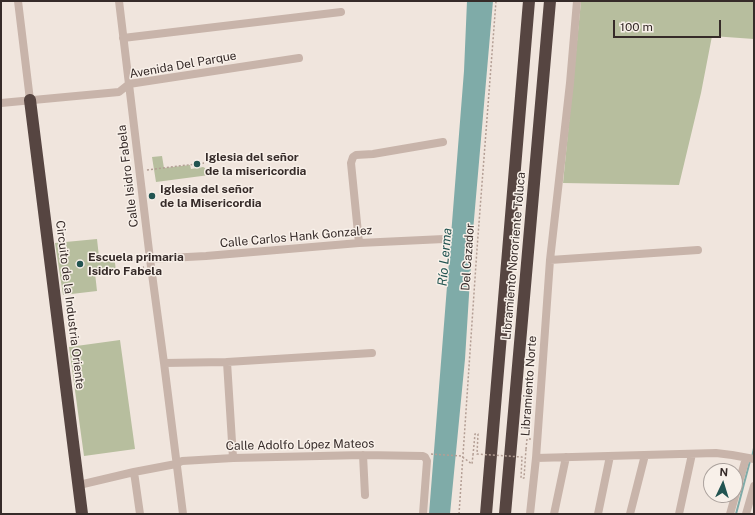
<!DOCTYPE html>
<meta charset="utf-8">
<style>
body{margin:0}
#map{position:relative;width:755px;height:515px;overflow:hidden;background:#f0e5dd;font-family:"Public Sans",sans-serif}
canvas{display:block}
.frame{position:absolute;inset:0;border:2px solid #362b29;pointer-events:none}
.north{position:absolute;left:703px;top:463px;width:40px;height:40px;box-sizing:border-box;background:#f8f0e9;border:1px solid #aaa19c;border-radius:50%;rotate:4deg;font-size:11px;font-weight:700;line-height:16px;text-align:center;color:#362b29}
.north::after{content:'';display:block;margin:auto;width:14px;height:18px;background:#225451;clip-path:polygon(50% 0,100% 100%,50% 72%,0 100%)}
.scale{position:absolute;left:613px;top:20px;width:108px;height:18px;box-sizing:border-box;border:2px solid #362b29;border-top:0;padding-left:5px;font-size:12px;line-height:14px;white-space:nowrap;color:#362b29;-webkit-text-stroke:3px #f8f0e9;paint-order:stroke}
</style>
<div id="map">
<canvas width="755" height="515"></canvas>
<div class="frame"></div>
<div class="north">N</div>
<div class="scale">100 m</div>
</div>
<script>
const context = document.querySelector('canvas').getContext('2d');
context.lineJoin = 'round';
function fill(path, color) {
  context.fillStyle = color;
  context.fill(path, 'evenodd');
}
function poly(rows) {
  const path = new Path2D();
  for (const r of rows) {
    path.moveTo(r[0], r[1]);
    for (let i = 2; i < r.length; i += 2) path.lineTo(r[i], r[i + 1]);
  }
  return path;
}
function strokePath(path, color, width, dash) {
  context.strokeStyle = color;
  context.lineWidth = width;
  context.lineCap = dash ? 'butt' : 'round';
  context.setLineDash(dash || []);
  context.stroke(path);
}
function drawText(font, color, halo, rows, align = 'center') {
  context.font = font + ' "Public Sans",sans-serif';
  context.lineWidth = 3;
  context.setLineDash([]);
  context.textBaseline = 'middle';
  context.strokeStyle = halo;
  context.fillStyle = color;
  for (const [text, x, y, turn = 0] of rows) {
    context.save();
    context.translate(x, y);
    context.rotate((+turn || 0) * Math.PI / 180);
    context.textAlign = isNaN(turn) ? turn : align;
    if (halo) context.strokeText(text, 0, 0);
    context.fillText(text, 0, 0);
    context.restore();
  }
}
const green = poly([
 [581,1,754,1,754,39,712,36,701,93,679,185,563,183],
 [162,156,164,168,190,165,191,169,203,167,217,174,156,182,152,157],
 [97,239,99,257,114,255,116,271,95,273,97,291,63,295,55,243],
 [120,340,135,449,84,456,69,347]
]);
const water = poly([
 [467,1,493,1,473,231,465,359,450,514,429,514,464,71]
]);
const stream = poly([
 [752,457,754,448],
 [736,514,750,461]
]);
const path = poly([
 [147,170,204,163],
 [139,268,144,267],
 [526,449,527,439,531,439],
 [431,454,461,456,472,464,473,455],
 [459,514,477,249,496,1]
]);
const minor = poly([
 [18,1,30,100],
 [119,1,150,259,164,363,183,514],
 [123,38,341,12],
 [1,103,119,92,129,84,299,58],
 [359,243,351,163,353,157,356,155,373,154,443,142],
 [150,259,206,256,359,243,444,239],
 [550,260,698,250],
 [227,362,233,458],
 [164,363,227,362,372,353],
 [363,455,365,495],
 [536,458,716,453,732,455,754,459],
 [134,472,140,514],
 [79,485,134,472,176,464,182,461,233,458,363,455,423,456,425,457,427,461,423,514],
 [530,514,536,458,550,260,570,83,577,1],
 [554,514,566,457],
 [598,514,610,456],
 [630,514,645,455],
 [679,514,692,454],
 [730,514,746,458],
 [746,514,754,486]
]);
const highway = poly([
 [30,100,82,514],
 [486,514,529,1],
 [505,514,550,1]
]);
const pathBridge = poly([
 [473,455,475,434,478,434,477,454,522,457,521,478,524,478,526,449]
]);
const markers = [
 [197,164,4,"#225451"],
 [152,196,4,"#225451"],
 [80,264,4,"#225451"]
];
const streetNames = [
 ["Avenida Del Parque",183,65,-10],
 ["Calle Isidro Fabela",128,176,-97],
 ["Calle Carlos Hank Gonzalez",296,237,-5],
 ["Libramiento Nororiente Toluca",514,256,-85],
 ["Del Cazador",468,257,-86],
 ["Circuito de la Industria Oriente",70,305,83],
 ["Libramiento Norte",529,386,-86],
 ["Calle Adolfo López Mateos",300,445,-1]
];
const poiNames = [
 ["Iglesia del señor",205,157],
 ["de la misericordia",205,171],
 ["Iglesia del señor",160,189],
 ["de la Misericordia",160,203],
 ["Escuela primaria",88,257],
 ["Isidro Fabela",88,271]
];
const waterNames = [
 ["Río Lerma",445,257,-85]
];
fill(green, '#b7be9e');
fill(water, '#7faba8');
strokePath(stream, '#7faba8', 2);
strokePath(path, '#b39e94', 1.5, [2, 2]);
strokePath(minor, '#c8b4aa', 8);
strokePath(highway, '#564541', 12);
strokePath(pathBridge, '#b39e94', 1.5, [2, 2]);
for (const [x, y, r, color] of markers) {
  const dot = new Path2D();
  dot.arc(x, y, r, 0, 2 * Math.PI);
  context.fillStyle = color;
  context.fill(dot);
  strokePath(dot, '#f8f0e9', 1.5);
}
drawText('12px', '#362b29', '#f8f0e9', streetNames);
drawText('bold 12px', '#362b29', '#f8f0e9', poiNames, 'left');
drawText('italic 13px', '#225451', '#f8f0e9', waterNames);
</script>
